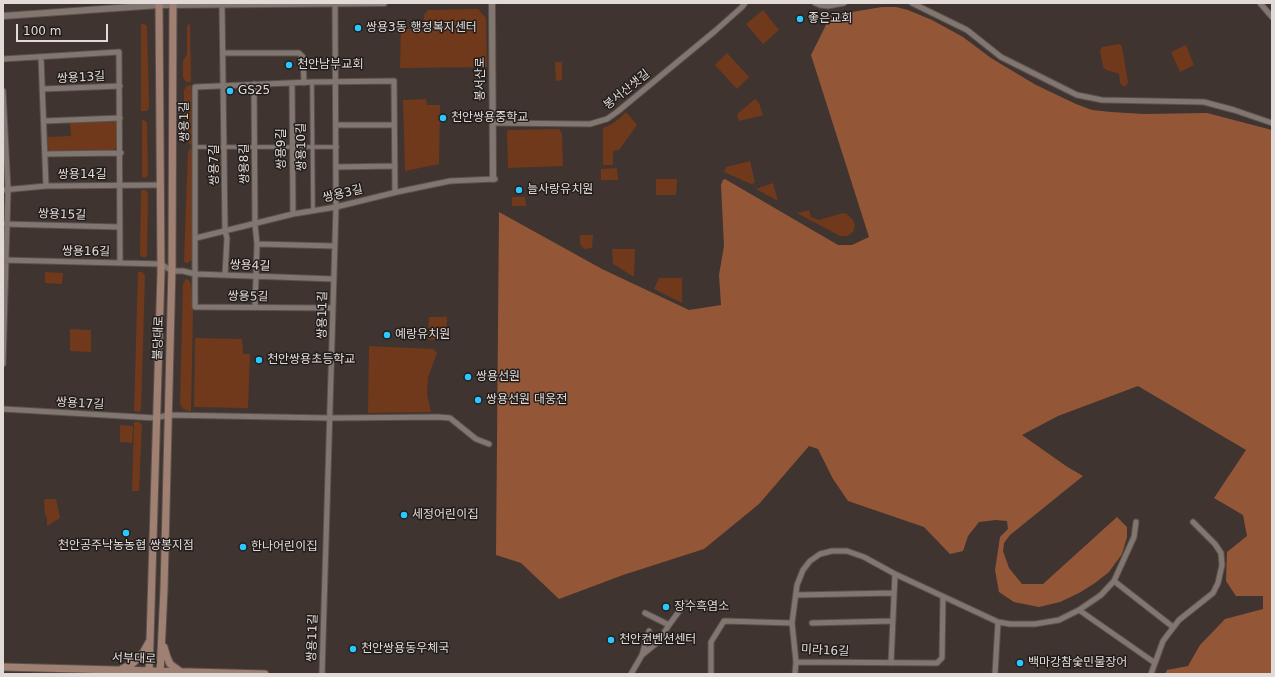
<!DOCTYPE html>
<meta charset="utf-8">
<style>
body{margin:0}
#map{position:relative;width:1275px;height:677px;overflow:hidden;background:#3f3430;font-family:"DejaVu Sans",sans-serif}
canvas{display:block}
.frame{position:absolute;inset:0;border:4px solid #e1dad7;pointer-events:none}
.scale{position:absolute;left:16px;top:24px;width:92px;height:18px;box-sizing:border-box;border:2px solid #e1dad7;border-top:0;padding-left:5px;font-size:12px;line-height:14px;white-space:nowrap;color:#e1dad7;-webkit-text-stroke:3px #221d1b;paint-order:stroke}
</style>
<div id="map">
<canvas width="1275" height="677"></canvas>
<div class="frame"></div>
<div class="scale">100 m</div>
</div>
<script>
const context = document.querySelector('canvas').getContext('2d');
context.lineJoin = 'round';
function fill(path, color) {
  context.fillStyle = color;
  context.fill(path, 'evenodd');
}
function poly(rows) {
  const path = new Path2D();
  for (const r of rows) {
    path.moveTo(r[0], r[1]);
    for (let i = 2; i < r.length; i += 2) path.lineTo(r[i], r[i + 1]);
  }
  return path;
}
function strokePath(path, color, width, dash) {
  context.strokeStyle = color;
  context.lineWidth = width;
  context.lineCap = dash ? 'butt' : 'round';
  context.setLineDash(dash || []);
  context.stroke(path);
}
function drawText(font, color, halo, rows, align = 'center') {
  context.font = font + ' "DejaVu Sans","Noto Sans KR",sans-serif';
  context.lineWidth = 3;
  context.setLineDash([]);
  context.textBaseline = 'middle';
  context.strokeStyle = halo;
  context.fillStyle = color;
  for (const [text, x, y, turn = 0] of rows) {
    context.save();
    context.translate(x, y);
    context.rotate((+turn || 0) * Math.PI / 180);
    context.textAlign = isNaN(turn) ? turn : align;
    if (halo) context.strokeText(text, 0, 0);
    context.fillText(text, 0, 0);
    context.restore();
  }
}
const green = poly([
 [478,9,486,18,487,67,400,68,401,29,423,29,424,15,428,10],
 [763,10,779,30,763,44,746,24],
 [141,23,146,25,147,27,149,106,148,110,146,111,141,111],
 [190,23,191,82,186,82,183,77,183,61,187,54,187,26],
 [1119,44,1121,45,1122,47,1128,82,1126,86,1123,86,1120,83,1119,74,1117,73,1106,70,1103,67,1100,51,1102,47],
 [1186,45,1194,65,1180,72,1171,52],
 [727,53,749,77,737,89,715,65],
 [555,62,562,62,562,80,556,81],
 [191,85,192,140,191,145,190,145,188,142,188,128,184,124,184,91,186,86],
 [426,99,427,105,440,105,439,164,405,171,403,100],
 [755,99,759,103,763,115,739,121,737,114],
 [626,112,637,125,619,150,613,151,613,165,603,165,603,128,612,124,620,118],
 [142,120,146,121,147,123,148,173,147,177,144,178,142,176],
 [115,121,118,122,119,145,113,150,50,151,48,148,48,137,71,136,70,123],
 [559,129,562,134,563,166,508,168,507,131,510,130],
 [190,148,192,150,193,259,188,263,185,263,184,261,188,153],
 [750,161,755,183,751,184,724,172,726,167],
 [617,168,618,180,601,180,601,169],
 [656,179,677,179,676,195,656,195],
 [773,183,778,201,756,189],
 [142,190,146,190,148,194,147,256,146,257,142,257,140,255,141,191],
 [512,197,525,197,526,206,512,206],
 [809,210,811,217,819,220,843,213,847,214,853,220,855,225,854,230,851,234,847,236,840,236,797,213],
 [580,235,593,235,592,248,584,249,580,244],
 [612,249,635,249,634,277,613,264],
 [45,272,63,273,62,284,45,283],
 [138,272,142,272,145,275,141,410,139,412,134,411],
 [659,278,682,278,682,303,654,289],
 [186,279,189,280,191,285,193,311,191,411,188,411,183,409,180,403,183,284],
 [429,317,447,317,446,339,428,340],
 [70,329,91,330,91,352,70,351],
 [195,338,242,339,243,354,250,354,248,408,194,407],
 [369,346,434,349,437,353,428,377,427,394,431,412,368,413],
 [134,422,139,422,142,425,139,491,132,491],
 [120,425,133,426,132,443,120,442],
 [44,499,56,499,60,518,47,526,47,516,45,515]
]);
const forest = poly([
 [882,7,896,7,908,10,932,20,963,37,991,58,1036,85,1076,104,1092,110,1111,112,1144,114,1207,113,1272,130,1272,674,1165,674,1167,670,1188,666,1200,645,1225,619,1263,609,1263,596,1236,596,1226,581,1227,552,1247,536,1243,515,1214,498,1246,450,1138,386,1058,416,1022,435,1066,466,1083,476,1010,535,1004,543,1003,551,1009,568,1022,584,1043,584,1117,517,1127,527,1127,537,1122,554,1109,572,1095,583,1079,593,1060,602,1039,607,1014,602,999,592,995,570,1000,537,1008,529,1007,521,996,520,979,522,968,536,963,551,950,554,924,527,848,501,833,479,818,449,809,446,759,504,704,549,623,575,559,599,521,563,496,555,499,212,602,269,689,310,721,305,719,275,724,246,721,185,723,180,725,179,838,245,852,245,869,237,811,55,825,27,828,16]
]);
const pedestrian = poly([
 [312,82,313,211],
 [196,147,337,147]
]);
const minor = poly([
 [815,3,820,5,828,6,844,3],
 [912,3,967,30,1001,57,1077,95,1102,100,1204,102,1234,110,1272,123],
 [1260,3,1272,17],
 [222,5,225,231,227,238,225,275],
 [224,53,299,53,303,57,304,83],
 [41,57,46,186],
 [3,59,119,52,120,263],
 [292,83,293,214],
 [254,84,255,224,257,244,255,307],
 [42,89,120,86],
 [3,91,8,190,3,364],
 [44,121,120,118],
 [496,123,590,124,607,119,617,112,715,31,742,7,745,3],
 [337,125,394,125],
 [46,154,121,153],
 [336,167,395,166],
 [3,190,46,186,161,185],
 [3,224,120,227],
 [196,238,293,214,336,207,397,192,450,181,495,179],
 [257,244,335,246],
 [3,260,161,264,172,271,183,271,195,274,334,279],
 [333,308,195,307,195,87,312,82,394,81,395,192],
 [3,409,156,418,168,415,330,418,438,417,450,418,476,439,489,444],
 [1114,581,1173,627],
 [796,595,894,593],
 [943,597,942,658,937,663,796,662,792,623,797,585,803,570,810,561,820,554,832,551,847,551,864,557,895,574,998,622,995,674],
 [1079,610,1155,663],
 [645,613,669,625],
 [998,622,1010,624,1035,624,1059,620,1079,610,1101,595,1114,581,1134,537,1136,522],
 [812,623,892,621],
 [642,655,649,631],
 [891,663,895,574],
 [322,674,336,207,335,4],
 [631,674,642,655,658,642,669,625,685,603,707,607],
 [711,674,711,642,724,621,792,623],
 [795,674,796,662],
 [1151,674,1163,641,1179,620,1213,593,1218,583,1222,565,1221,553,1215,544,1193,522]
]);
const tertiary = poly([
 [492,3,493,179],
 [3,16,159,5,384,3]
]);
const secondary = poly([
 [164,647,167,657,170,664,181,672],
 [3,667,265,674],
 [122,669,132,664,143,653,149,642],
 [149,674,161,272,159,3],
 [160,674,164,589,172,267,173,3]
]);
const markers = [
 [800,19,4,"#29c8ff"],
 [358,28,4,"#29c8ff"],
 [289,65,4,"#29c8ff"],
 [230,91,4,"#29c8ff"],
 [443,118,4,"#29c8ff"],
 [519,190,4,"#29c8ff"],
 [387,335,4,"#29c8ff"],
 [259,360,4,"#29c8ff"],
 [468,377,4,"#29c8ff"],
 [478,400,4,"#29c8ff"],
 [404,515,4,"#29c8ff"],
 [126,533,4,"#29c8ff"],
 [243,547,4,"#29c8ff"],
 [666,607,4,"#29c8ff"],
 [611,640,4,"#29c8ff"],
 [353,649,4,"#29c8ff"],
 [1020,663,4,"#29c8ff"]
];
const poiNames = [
 ["좋은교회",808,19],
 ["쌍용3동 행정복지센터",366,28],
 ["천안남부교회",297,65],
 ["GS25",238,91],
 ["천안쌍용중학교",451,118],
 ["늘사랑유치원",527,190],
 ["예랑유치원",395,335],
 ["천안쌍용초등학교",267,360],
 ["쌍용선원",476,377],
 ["쌍용선원 대웅전",486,400],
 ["세정어린이집",412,515],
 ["천안공주낙농농협 쌍봉지점",126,546,"center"],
 ["한나어린이집",251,547],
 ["장수흑염소",674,607],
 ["천안컨벤션센터",619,640],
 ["천안쌍용동우체국",361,649],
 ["백마강참숯민물장어",1028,663]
];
const streetNames = [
 ["쌍용13길",81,78,-3],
 ["봉서산로",481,79,-90],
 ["봉서산샛길",627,90,-39],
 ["쌍용1길",185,122,-91],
 ["쌍용10길",302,147,-91],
 ["쌍용9길",282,149,-90],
 ["쌍용8길",245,164,-91],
 ["쌍용7길",215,165,-90],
 ["쌍용14길",82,175],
 ["쌍용3길",343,194,-13],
 ["쌍용15길",62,215,2],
 ["쌍용16길",86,252,1],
 ["쌍용4길",250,266,2],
 ["쌍용5길",248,297,1],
 ["쌍용11길",323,315,-89],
 ["불당대로",159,338,-88],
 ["쌍용17길",80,404,3],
 ["쌍용11길",313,638,-88],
 ["미라16길",825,651,3],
 ["서부대로",134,659,2]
];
fill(green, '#71391b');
fill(forest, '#935738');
strokePath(pedestrian, '#5a514d', 5.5);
strokePath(minor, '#5a514d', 7);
strokePath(tertiary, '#5a514d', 8);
strokePath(secondary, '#5a514d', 9);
strokePath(pedestrian, '#827671', 3.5);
strokePath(minor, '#827671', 5);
strokePath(tertiary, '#827671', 6);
strokePath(secondary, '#9f8072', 7);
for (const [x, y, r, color] of markers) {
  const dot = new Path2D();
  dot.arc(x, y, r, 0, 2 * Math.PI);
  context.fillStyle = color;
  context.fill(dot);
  strokePath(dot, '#221d1b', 1.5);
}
drawText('12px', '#e1dad7', '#221d1b', poiNames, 'left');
drawText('12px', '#e1dad7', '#221d1b', streetNames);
</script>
